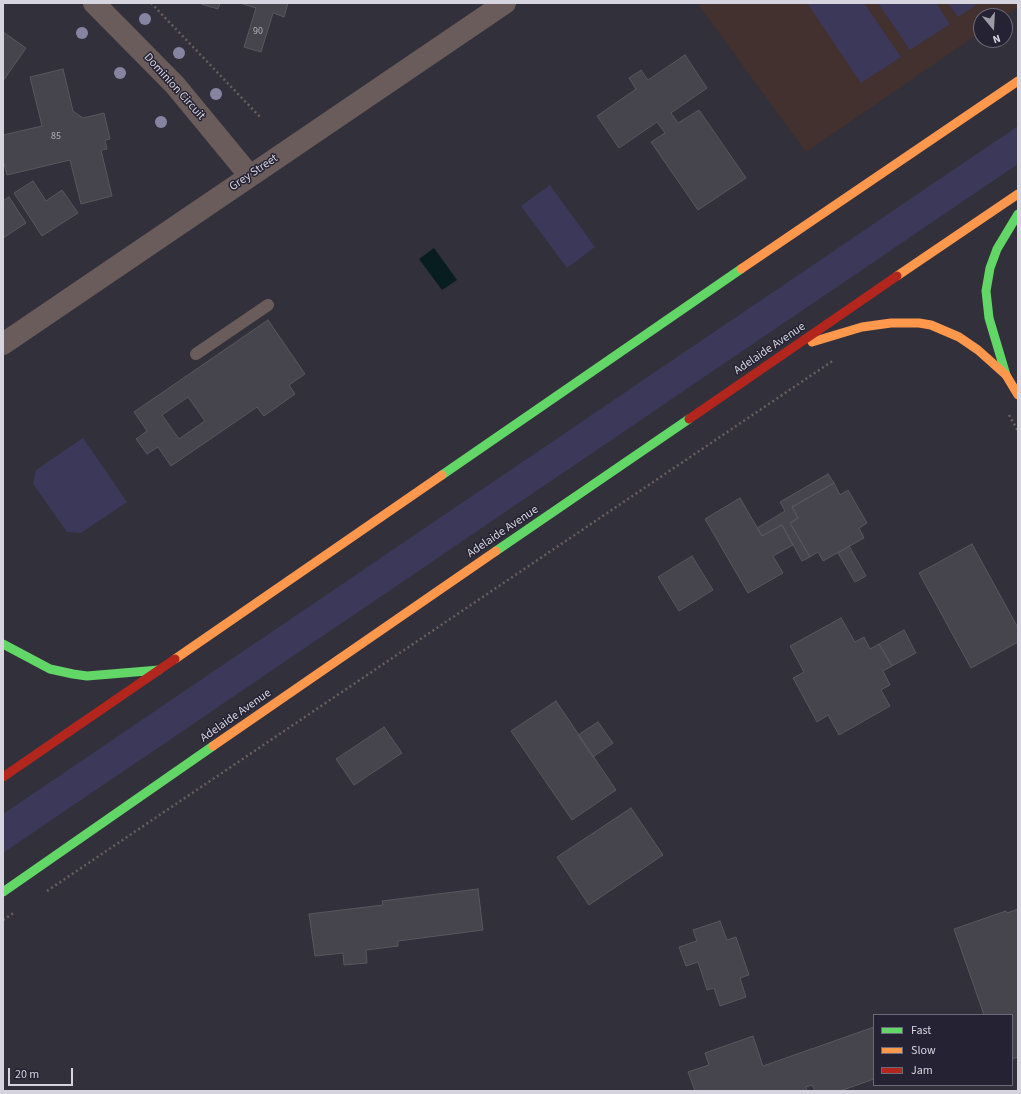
<!DOCTYPE html>
<style>
body{margin:0}
#map{position:relative;width:1021px;height:1094px;overflow:hidden;background:#32303a;font-family:"Source Sans 3",sans-serif}
canvas{display:block}
.frame{position:absolute;inset:0;border:4px solid #d5d4df;pointer-events:none}
.legend{position:absolute;left:873px;top:1014px;width:140px;height:72px;box-sizing:border-box;background:#252333;border:1px solid #6b6a78;margin:0;padding:5px 7px;list-style:none;font-size:12px;color:#d5d4df}
.legend li{display:flex;align-items:center;gap:8px;height:20px}
.legend b{width:20px;border:1px solid #6b6a78}
.north{position:absolute;left:973px;top:8px;width:40px;height:40px;box-sizing:border-box;background:#252333;border:1px solid #6b6a78;border-radius:50%;rotate:162deg;font-size:11px;font-weight:700;line-height:16px;text-align:center;color:#d5d4df}
.north::after{content:'';display:block;margin:auto;width:14px;height:18px;background:#9c9ba5;clip-path:polygon(50% 0,100% 100%,50% 72%,0 100%)}
.scale{position:absolute;left:8px;top:1068px;width:65px;height:18px;box-sizing:border-box;border:2px solid #d5d4df;border-top:0;padding-left:5px;font-size:12px;line-height:14px;white-space:nowrap;color:#d5d4df;-webkit-text-stroke:3px #252333;paint-order:stroke}
</style>
<div id="map">
<canvas width="1021" height="1094"></canvas>
<div class="frame"></div>
<ul class="legend">
<li><b style="height:5px;background:#63d668"></b>Fast</li>
<li><b style="height:5px;background:#ff974d"></b>Slow</li>
<li><b style="height:5px;background:#b3261e"></b>Jam</li>
</ul>
<div class="north">N</div>
<div class="scale">20 m</div>
</div>
<script>
const context = document.querySelector('canvas').getContext('2d');
context.lineJoin = 'round';
function fill(path, color) {
  context.fillStyle = color;
  context.fill(path, 'evenodd');
}
function poly(rows) {
  const path = new Path2D();
  for (const r of rows) {
    path.moveTo(r[0], r[1]);
    for (let i = 2; i < r.length; i += 2) path.lineTo(r[i], r[i + 1]);
  }
  return path;
}
function strokePath(path, color, width, dash) {
  context.strokeStyle = color;
  context.lineWidth = width;
  context.lineCap = dash ? 'butt' : 'round';
  context.setLineDash(dash || []);
  context.stroke(path);
}
function drawText(font, color, halo, rows, align = 'center') {
  context.font = font + ' "Source Sans 3",sans-serif';
  context.lineWidth = 3;
  context.setLineDash([]);
  context.textBaseline = 'middle';
  context.strokeStyle = halo;
  context.fillStyle = color;
  for (const [text, x, y, turn = 0] of rows) {
    context.save();
    context.translate(x, y);
    context.rotate((+turn || 0) * Math.PI / 180);
    context.textAlign = isNaN(turn) ? turn : align;
    if (halo) context.strokeText(text, 0, 0);
    context.fillText(text, 0, 0);
    context.restore();
  }
}
const education = poly([
 [697,3,1018,3,1018,7,1005,16,981,16,981,32,806,152]
]);
const green = poly([
 [807,3,864,3,901,57,861,83],
 [878,3,936,3,950,24,910,50],
 [948,3,979,3,958,17],
 [1018,126,1018,164,3,853,3,814],
 [550,185,595,247,567,268,521,206],
 [83,438,127,502,81,533,67,532,33,484,36,470]
]);
const water = poly([
 [434,248,457,280,442,290,419,259]
]);
const building = poly([
 [201,3,220,3,218,9,201,4,201,3],
 [240,3,288,3,284,17,273,13,261,52,244,47,256,8,240,3],
 [3,32,26,48,3,81,3,32],
 [685,55,707,88,671,113,678,123,699,110,746,178,698,210,651,142,665,133,657,122,619,148,597,116,636,89,629,78,641,70,648,80,685,55],
 [63,69,73,111,83,118,104,113,110,139,105,140,107,149,101,150,112,196,81,204,70,160,7,175,3,160,3,135,42,126,30,77,63,69],
 [33,181,46,201,62,190,78,213,42,236,14,193,33,181],
 [9,197,26,223,3,238,3,201,9,197],
 [268,320,305,374,289,385,295,394,264,416,257,407,171,466,158,447,147,454,136,439,147,431,134,412,268,320],
 [188,397,205,421,179,439,162,415,188,397],
 [828,474,834,483,792,507,798,518,790,523,810,557,802,561,782,525,762,536,757,528,785,511,780,502,828,474],
 [834,483,840,495,848,490,867,523,859,528,864,538,823,561,818,552,810,557,790,523,798,518,792,507,834,483],
 [740,498,762,536,782,525,793,545,773,556,783,573,748,593,705,519,740,498],
 [972,544,1018,628,1018,642,971,668,919,573,972,544],
 [849,546,866,576,855,582,838,553,849,546],
 [692,556,713,590,679,611,658,577,692,556],
 [841,618,855,642,864,637,870,649,879,644,892,666,883,671,890,685,881,690,890,706,839,735,828,715,817,722,793,678,804,672,790,646,841,618],
 [904,630,916,653,892,666,879,644,904,630],
 [556,701,616,790,572,820,511,731,556,701],
 [598,722,613,743,593,757,578,735,598,722],
 [384,727,402,753,354,785,336,759,384,727],
 [631,808,663,855,589,905,557,857,631,808],
 [478,889,483,930,398,941,398,946,366,950,367,963,344,965,343,953,315,956,309,914,383,905,382,901,478,889],
 [1018,909,1018,1057,1012,1059,1012,1015,984,1015,954,929,1006,911,1007,913,1018,909],
 [720,921,727,940,736,937,749,975,740,978,746,997,720,1006,714,988,707,990,698,962,686,966,679,947,697,941,693,930,720,921],
 [874,1027,874,1079,840,1091,815,1091,812,1085,806,1087,807,1091,695,1091,688,1072,709,1065,705,1053,753,1036,763,1066,874,1027]
]);
const path = poly([
 [151,3,261,118],
 [1009,415,1018,431],
 [47,891,834,360],
 [3,920,15,912]
]);
const lane = poly([
 [196,354,268,305]
]);
const street = poly([
 [94,3,175,85,250,176],
 [3,344,505,3]
]);
const fast = poly([
 [1006,375,989,318,986,291,990,268,997,249,1018,214],
 [442,475,741,269],
 [496,551,689,419],
 [3,644,50,669,73,674,87,676,159,670],
 [3,892,213,746]
]);
const slow = poly([
 [741,269,1018,81],
 [897,276,1018,194],
 [812,342,862,327,891,323,919,323,931,325,959,337,978,350,1006,375],
 [1006,375,1018,395],
 [175,659,442,475],
 [213,746,496,551]
]);
const jam = poly([
 [689,419,897,276],
 [3,777,175,659]
]);
const trees = [
 [145,19],
 [82,33],
 [179,53],
 [120,73],
 [216,94],
 [161,122]
];
const numberNames = [
 ["90",258,32],
 ["85",56,137]
];
const streetNames = [
 ["Dominion Circuit",174,87,48],
 ["Grey Street",254,173,-34],
 ["Adelaide Avenue",770,349,-34],
 ["Adelaide Avenue",503,532,-34],
 ["Adelaide Avenue",236,716,-35]
];
fill(education, '#42312e');
fill(green, '#3c3859');
fill(water, '#071d1f');
fill(building, '#46444c');
strokePath(building, '#59575e', 1);
strokePath(path, '#686060', 2.5, [2, 3]);
strokePath(lane, '#695c5b', 12);
strokePath(street, '#695c5b', 22);
strokePath(fast, '#63d668', 9);
strokePath(slow, '#ff974d', 9);
strokePath(jam, '#b3261e', 9);
context.fillStyle = '#8784a1';
for (const [x, y] of trees) {
  context.beginPath();
  context.arc(x, y, 6, 0, 2 * Math.PI);
  context.fill();
}
drawText('10px', '#b1b0ba', null, numberNames);
drawText('12px', '#d5d4df', '#252333', streetNames);
</script>
